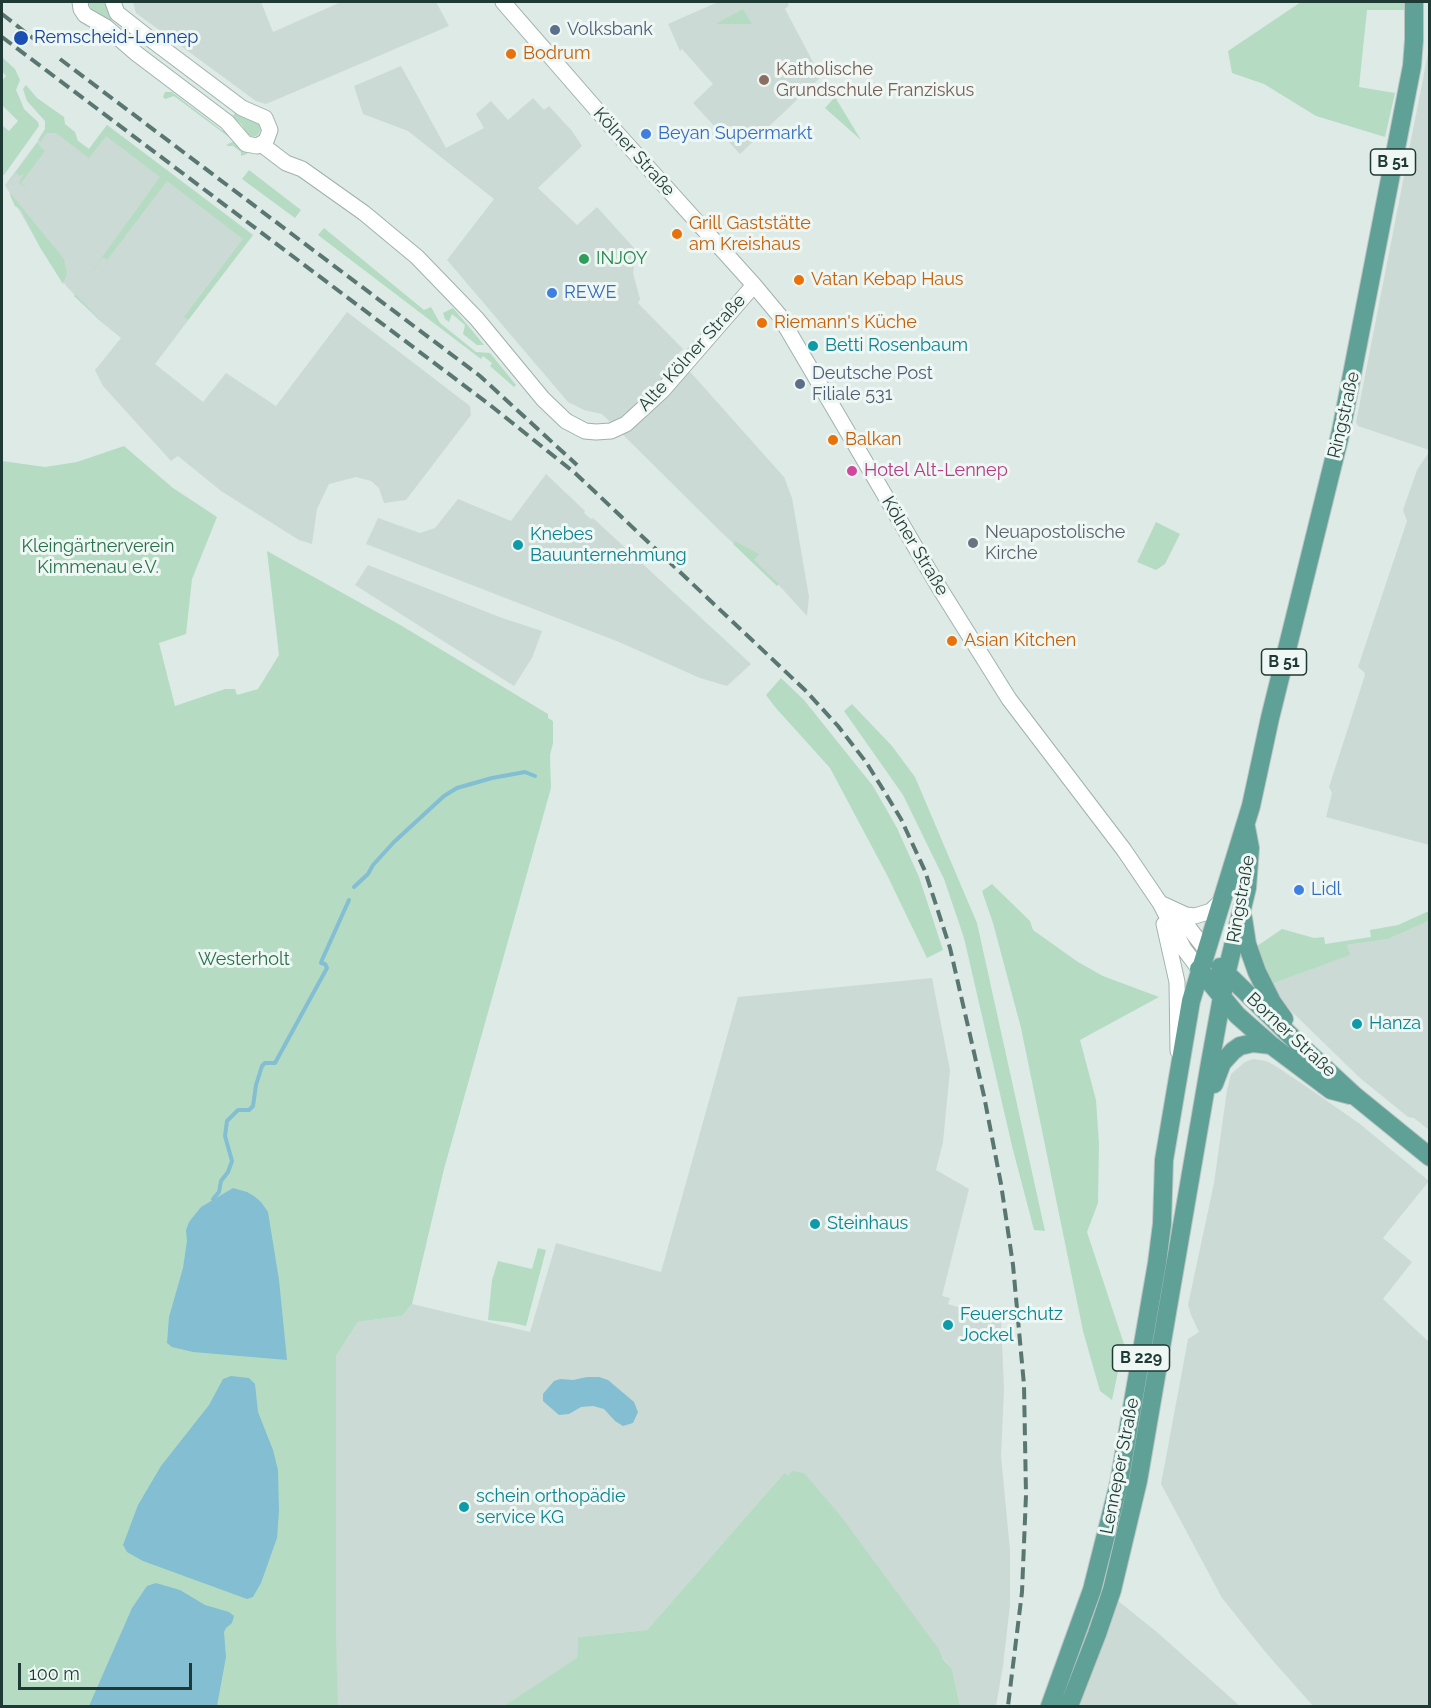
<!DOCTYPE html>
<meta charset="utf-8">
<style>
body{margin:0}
#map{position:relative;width:1431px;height:1708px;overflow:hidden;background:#ddeae6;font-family:Raleway,sans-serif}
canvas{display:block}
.frame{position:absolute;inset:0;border:3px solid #1f3a35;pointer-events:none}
.scale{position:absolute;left:18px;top:1663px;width:174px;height:27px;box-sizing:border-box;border:3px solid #1f3a35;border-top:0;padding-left:8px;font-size:18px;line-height:21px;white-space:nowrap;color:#1f3a35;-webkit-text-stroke:4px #eef7f3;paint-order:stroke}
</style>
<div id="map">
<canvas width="1431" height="1708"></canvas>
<div class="frame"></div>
<div class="scale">100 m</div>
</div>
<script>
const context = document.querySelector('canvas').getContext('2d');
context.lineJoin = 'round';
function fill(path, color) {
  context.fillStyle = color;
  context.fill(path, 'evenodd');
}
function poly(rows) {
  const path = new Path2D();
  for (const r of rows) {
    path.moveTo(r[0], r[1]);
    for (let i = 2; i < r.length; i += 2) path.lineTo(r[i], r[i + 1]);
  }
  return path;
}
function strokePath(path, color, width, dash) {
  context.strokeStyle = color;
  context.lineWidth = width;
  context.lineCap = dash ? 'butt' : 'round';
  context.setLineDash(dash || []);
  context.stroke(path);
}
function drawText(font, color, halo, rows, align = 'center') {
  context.font = font + ' Raleway,sans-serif';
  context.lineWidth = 6;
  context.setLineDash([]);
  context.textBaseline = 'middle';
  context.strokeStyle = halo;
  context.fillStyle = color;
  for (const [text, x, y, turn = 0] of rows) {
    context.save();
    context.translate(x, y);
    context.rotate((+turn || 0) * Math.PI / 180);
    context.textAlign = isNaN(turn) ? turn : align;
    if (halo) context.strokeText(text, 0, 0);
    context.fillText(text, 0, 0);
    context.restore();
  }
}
const built = poly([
 [133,2,261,2,273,32,341,2,436,2,449,26,266,104,256,101,136,13],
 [718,2,787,2,789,5,785,9,821,77,740,154,693,103,713,84,682,49,680,51,668,24],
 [1429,48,1429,450,1358,426,1356,422],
 [401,66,446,148,484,128,476,114,491,101,508,120,533,98,544,110,549,106,572,131,582,146,538,188,577,225,597,207,643,258,634,266,633,273,640,299,638,303,683,349,676,356,784,477,792,498,809,597,807,616,776,582,721,532,602,414,584,410,568,402,447,260,494,199,408,131,363,114,354,86],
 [52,122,89,149,107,125,253,235,155,364,203,402,226,373,276,406,347,312,470,406,471,415,406,500,384,503,379,488,371,481,356,477,329,484,317,509,312,544,299,540,221,491,178,456,171,461,103,386,95,370,121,338,98,319,67,287,41,249,5,185],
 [1429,452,1429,845,1326,817,1332,793,1329,787,1365,675,1364,672,1358,667,1407,521,1403,510,1417,470],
 [546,474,585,511,584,513,591,519,593,518,751,664,727,686,700,678,619,642,366,544,378,518,420,533,435,528,458,499,511,521],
 [368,565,502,618,542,631,532,658,514,686,355,585],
 [1429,920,1429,1130,1414,1118,1408,1117,1360,1078,1289,1009,1272,984,1349,955,1347,945,1388,939],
 [932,978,950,1070,943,1142,936,1170,969,1189,942,1296,950,1298,948,1304,1001,1320,1004,1389,1001,1456,1010,1550,1010,1605,1003,1666,996,1706,960,1706,952,1669,785,1472,647,1630,578,1637,577,1669,566,1706,321,1706,330,1365,358,1322,402,1316,412,1304,530,1332,556,1243,661,1272,738,997],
 [1253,1059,1266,1061,1274,1065,1307,1087,1360,1124,1429,1181,1383,1238,1412,1262,1383,1299,1429,1342,1429,1706,1313,1706,1267,1654,1222,1598,1161,1484,1188,1339,1199,1332,1191,1315,1188,1305,1214,1183,1227,1090,1231,1074,1245,1062],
 [1112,1596,1158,1633,1240,1706,1076,1706]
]);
const green = poly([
 [88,2,104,2,113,18,108,24,92,11],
 [1301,2,1406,2,1407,10,1367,10,1359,87,1395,93,1385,137,1316,116,1264,84,1232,73,1228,51],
 [743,9,752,24,717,24,717,23],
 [2,57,15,69,20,80,16,90,20,99,24,109,38,122,39,126,4,175,2,174,2,128,3,126,9,131,18,121,2,105,2,81,6,76,2,71],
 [26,85,37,98,64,117,65,124,75,132,78,141,89,149,107,125,253,235,188,320,184,317,243,239,167,181,107,260,103,257,75,294,108,328,74,296,160,177,106,136,89,158,56,133,47,133,40,142,38,140,45,129,45,121,27,101,23,89],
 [165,92,172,92,223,131,225,130,238,146,247,151,247,154,241,156,241,152,233,146,228,146,226,145,234,141,174,96,165,99,163,97],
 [835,97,861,140,825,108],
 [236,112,244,118,258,123,261,129,258,135,253,137,247,134,242,125,232,117],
 [37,143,45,151,21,183,30,189,19,183,24,173,20,176,16,173,6,186],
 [249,170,301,210,295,218,242,179],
 [11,194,64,259,67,274,63,284,41,249,21,210,15,206,10,195],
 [324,228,424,310,431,307,440,323,476,352,490,353,516,385,514,387,490,366,492,363,483,356,481,359,318,235],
 [453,308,470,328,484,345,477,345,463,334,465,325,452,314,449,322,445,319,443,313],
 [124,446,173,488,217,517,192,579,186,634,159,643,175,706,225,689,235,689,237,695,258,689,279,655,267,551,402,626,548,714,548,718,553,721,553,743,550,755,551,788,444,1169,412,1304,402,1316,358,1322,336,1356,336,1636,338,1706,2,1706,2,461,45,467,77,462],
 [1156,522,1180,534,1165,564,1156,570,1137,562],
 [735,541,759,554,754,560,779,584,777,586,733,544],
 [781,678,804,700,873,786,897,828,919,877,943,950,927,958,887,875,830,768,775,707,766,695],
 [852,704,892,746,915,777,977,923,1045,1231,1034,1230,1012,1146,964,938,944,879,903,795,844,711],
 [992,884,1030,921,1033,930,1078,962,1103,976,1159,997,1080,1040,1096,1100,1099,1144,1098,1203,1087,1232,1124,1344,1112,1400,1100,1391,1083,1331,1021,1028,993,923,982,891],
 [1429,911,1429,920,1426,922,1388,939,1347,945,1350,955,1272,984,1257,946,1282,929,1314,938,1324,937,1325,944,1371,937,1370,930,1398,925],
 [538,1248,546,1250,526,1326,513,1323,488,1320,492,1280,498,1261,532,1269],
 [792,1471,804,1473,840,1515,938,1648,943,1659,952,1669,960,1706,504,1706,577,1658,578,1637,647,1630,785,1472,788,1476]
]);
const water = poly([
 [233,1188,247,1192,254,1196,261,1202,268,1212,279,1280,287,1360,193,1352,172,1347,167,1343,169,1317,183,1268,187,1241,186,1230,189,1222,201,1207],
 [231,1376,249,1378,255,1384,258,1412,273,1450,278,1470,279,1511,277,1538,261,1583,253,1597,247,1599,143,1561,127,1552,123,1545,138,1505,161,1466,209,1405,223,1379],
 [587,1377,599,1377,608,1380,634,1402,638,1412,633,1423,623,1426,615,1421,604,1409,593,1406,581,1407,569,1414,559,1415,543,1401,543,1394,554,1381,560,1379,573,1380],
 [156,1583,180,1590,205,1605,229,1612,234,1616,232,1623,226,1628,224,1632,226,1657,217,1706,89,1706,132,1608,147,1586]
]);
const stream = poly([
 [354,887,368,874,373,865,394,842,444,796,457,788,492,778,525,772,535,776],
 [213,1199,219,1192,221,1181,228,1172,232,1161,225,1136,227,1121,238,1110,249,1110,253,1106,256,1085,262,1066,265,1063,275,1063,327,968,325,964,321,963,322,960,349,900]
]);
const minor = poly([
 [80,2,81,9,85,15,106,27,137,54,227,122,246,144,257,146,266,141,270,130,265,118,242,108,149,38,117,13,113,2],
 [503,2,616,132,754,285,779,315,937,584,1009,699,1124,850,1160,903,1184,949,1199,969],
 [261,144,286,163,302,169,364,213,417,257,477,319,543,399,566,421,585,431,596,432,611,431,626,424,662,391,754,285],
 [1160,903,1186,915,1195,916,1211,911,1223,899],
 [1171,913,1189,928,1206,950],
 [1164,924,1177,982,1178,1051]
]);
const major = poly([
 [1243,918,1247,944,1257,972,1272,1002,1284,1019],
 [1220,967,1302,1047,1355,1096,1430,1157],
 [1199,969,1237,1015,1271,1045,1331,1090,1350,1095],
 [1214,1084,1222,1063,1233,1051,1240,1046,1253,1043,1271,1045],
 [1050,1706,1092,1590,1119,1483,1157,1263,1162,1224,1164,1160,1191,1001,1251,806,1270,718,1341,431,1412,66,1414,40,1414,2],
 [1069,1706,1097,1634,1112,1590,1138,1481,1210,1063,1226,975,1247,888,1250,848,1246,827]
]);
const rail = poly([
 [2,14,43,46],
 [2,37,490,405,575,473,805,690,838,726,866,762,884,791,901,819,925,871,950,948,984,1096,1001,1184,1013,1265,1024,1385,1026,1495,1022,1592,1008,1706],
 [60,59,480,376,577,465]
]);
const markers = [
 [555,30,6,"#5c6f8a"],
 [21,38,8,"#1a4fb4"],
 [511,54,6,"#e8710a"],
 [764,80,6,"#8d6e63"],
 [646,134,6,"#3f7fe0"],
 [677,234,6,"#e8710a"],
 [584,259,6,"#2e9e5b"],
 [799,280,6,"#e8710a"],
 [552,293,6,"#3f7fe0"],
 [762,323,6,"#e8710a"],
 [813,346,6,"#0f9aa8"],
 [800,384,6,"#5c6f8a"],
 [833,440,6,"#e8710a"],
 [852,471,6,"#d1479c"],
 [973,543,6,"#6b7280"],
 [518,545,6,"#0f9aa8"],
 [952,641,6,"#e8710a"],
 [1299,890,6,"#3f7fe0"],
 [1357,1024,6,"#0f9aa8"],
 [815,1224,6,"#0f9aa8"],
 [948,1325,6,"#0f9aa8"],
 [464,1507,6,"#0f9aa8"]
];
const shields = [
 [1393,162,45],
 [1284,662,45],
 [1141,1358,57]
];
const shieldNames = [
 ["B 51",1393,162],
 ["B 51",1284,662],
 ["B 229",1141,1358]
];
const serviceNames = [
 ["Volksbank",567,30],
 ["Deutsche Post",812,374],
 ["Filiale 531",812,395]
];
const transitNames = [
 ["Remscheid-Lennep",34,38]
];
const foodNames = [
 ["Bodrum",523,54],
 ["Grill Gaststätte",689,224],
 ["am Kreishaus",689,245],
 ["Vatan Kebap Haus",811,280],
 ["Riemann's Küche",774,323],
 ["Balkan",845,440],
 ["Asian Kitchen",964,641]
];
const educationNames = [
 ["Katholische",776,70],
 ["Grundschule Franziskus",776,91]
];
const shopNames = [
 ["Beyan Supermarkt",658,134],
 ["REWE",564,293],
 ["Lidl",1311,890]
];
const streetNames = [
 ["Kölner Straße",634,152,48],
 ["Alte Kölner Straße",692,353,-48],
 ["Ringstraße",1344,415,-77],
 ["Kölner Straße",915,546,59],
 ["Ringstraße",1241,899,-80],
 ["Borner Straße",1291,1035,43],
 ["Lenneper Straße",1120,1466,-79]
];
const leisureNames = [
 ["INJOY",596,259]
];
const cultureNames = [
 ["Betti Rosenbaum",825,346],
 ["Knebes",530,535],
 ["Bauunternehmung",530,556],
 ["Hanza",1369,1024],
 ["Steinhaus",827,1224],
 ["Feuerschutz",960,1315],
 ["Jockel",960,1336],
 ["schein orthopädie",476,1497],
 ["service KG",476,1518]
];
const hotelNames = [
 ["Hotel Alt-Lennep",864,471]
];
const worshipNames = [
 ["Neuapostolische",985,533],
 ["Kirche",985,554]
];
const parkNames = [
 ["Kleingärtnerverein",98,547],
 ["Kimmenau e.V.",98,568],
 ["Westerholt",244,960]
];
fill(built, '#ccdad5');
fill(green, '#b5dcc3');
fill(water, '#83bed2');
strokePath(stream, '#83bed2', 4);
strokePath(minor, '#a0b2ad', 17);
strokePath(major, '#bcc4c2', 20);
strokePath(minor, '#fff', 15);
strokePath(major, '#60a197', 18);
strokePath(rail, '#597671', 4, [12, 6]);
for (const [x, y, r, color] of markers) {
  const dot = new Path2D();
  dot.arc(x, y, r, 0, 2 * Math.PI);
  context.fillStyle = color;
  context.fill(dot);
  strokePath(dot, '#eef7f3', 2);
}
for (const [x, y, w] of shields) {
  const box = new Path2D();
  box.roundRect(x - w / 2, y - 13, w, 26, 4.5);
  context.fillStyle = '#eef7f3';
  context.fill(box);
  strokePath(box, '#1f3a35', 1.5);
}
drawText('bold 16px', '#1f3a35', null, shieldNames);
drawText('18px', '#4e5e75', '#eef7f3', serviceNames, 'left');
drawText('18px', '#164399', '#eef7f3', transitNames, 'left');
drawText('18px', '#c56008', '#eef7f3', foodNames, 'left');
drawText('18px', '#785e54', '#eef7f3', educationNames, 'left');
drawText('18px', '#366cbe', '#eef7f3', shopNames, 'left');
drawText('18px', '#1f3a35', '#eef7f3', streetNames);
drawText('18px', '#27864d', '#eef7f3', leisureNames, 'left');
drawText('18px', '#0d838f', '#eef7f3', cultureNames, 'left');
drawText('18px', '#b23c85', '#eef7f3', hotelNames, 'left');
drawText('18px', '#5b616d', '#eef7f3', worshipNames, 'left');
drawText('18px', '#28714b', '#eef7f3', parkNames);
</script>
